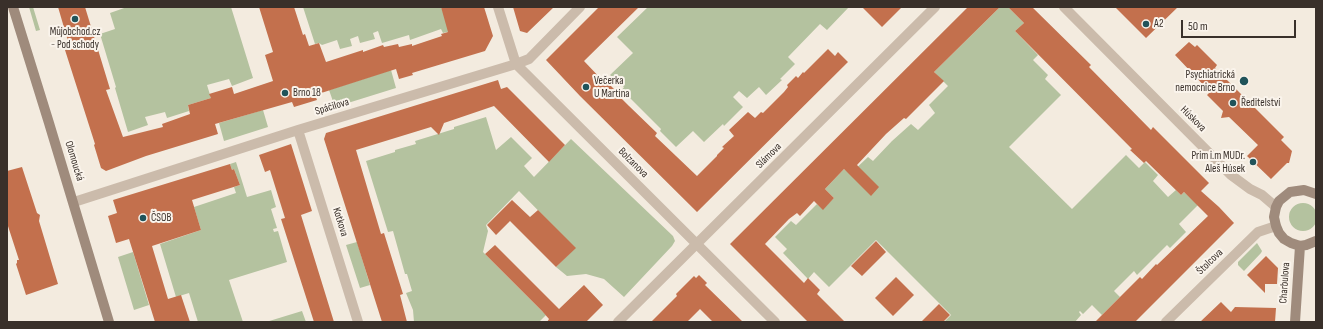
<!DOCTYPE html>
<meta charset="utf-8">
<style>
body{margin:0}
#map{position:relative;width:1323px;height:329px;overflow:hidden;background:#f3ebdf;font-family:"Sofia Sans Condensed",sans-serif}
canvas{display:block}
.frame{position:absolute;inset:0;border:8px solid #39302a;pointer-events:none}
.scale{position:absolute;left:1181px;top:20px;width:115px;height:18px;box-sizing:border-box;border:2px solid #39302a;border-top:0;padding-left:5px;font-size:12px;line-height:14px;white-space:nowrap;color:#39302a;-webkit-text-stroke:3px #faf4ec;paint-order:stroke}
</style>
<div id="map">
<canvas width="1323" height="329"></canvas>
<div class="frame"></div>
<div class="scale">50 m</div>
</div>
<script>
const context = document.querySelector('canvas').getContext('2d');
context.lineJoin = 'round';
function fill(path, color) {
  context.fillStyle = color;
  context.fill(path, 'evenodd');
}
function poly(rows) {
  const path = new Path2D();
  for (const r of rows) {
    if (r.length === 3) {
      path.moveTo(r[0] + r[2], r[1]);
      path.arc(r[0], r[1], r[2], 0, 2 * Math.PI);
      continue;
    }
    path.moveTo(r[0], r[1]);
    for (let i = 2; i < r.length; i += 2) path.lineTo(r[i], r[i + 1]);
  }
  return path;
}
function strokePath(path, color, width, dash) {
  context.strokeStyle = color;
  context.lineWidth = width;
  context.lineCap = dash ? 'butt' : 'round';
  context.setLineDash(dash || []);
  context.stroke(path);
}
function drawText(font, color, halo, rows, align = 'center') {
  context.font = font + ' "Sofia Sans Condensed",sans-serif';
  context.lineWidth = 4;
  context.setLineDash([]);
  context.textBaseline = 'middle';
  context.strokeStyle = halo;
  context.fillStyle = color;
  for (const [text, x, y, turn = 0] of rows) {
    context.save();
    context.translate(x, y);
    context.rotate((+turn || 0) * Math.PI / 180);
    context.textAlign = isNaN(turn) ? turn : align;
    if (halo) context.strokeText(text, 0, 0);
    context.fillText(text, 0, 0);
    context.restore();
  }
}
const green = poly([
 [29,7,33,7,40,30,36,31],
 [127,7,231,7,253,78,232,86,229,79,207,85,211,98,188,105,189,111,167,118,165,112,145,117,148,125,128,132,115,88,116,87,100,34,115,29,110,13],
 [303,7,441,7,451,31,443,33,441,29,410,40,409,35,382,43,378,31,373,33,375,39,360,43,358,36,350,39,352,46,340,49,337,40,322,45,319,43,315,44],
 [648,7,849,7,827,30,820,24,788,57,795,64,780,79,782,80,766,95,759,87,747,98,739,91,733,97,743,107,724,126,723,124,704,142,693,131,676,147,660,131,661,129,622,90,624,87,610,75,633,53,617,37],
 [1000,7,1008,7,1024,23,1015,31,1038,55,1033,60,1048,75,1045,79,1061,95,1009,147,1072,209,1126,155,1139,168,1145,162,1158,175,1153,181,1168,197,1176,190,1181,195,1184,192,1198,205,1179,224,1186,232,1170,248,1167,245,1137,275,1134,271,1114,291,1120,297,1102,315,1092,305,1083,314,1080,311,1079,312,1081,315,1075,322,944,322,951,315,876,240,829,287,814,272,808,279,783,253,787,249,775,237,791,221,796,225,817,204,823,209,834,198,825,189,844,169,850,174,868,157,873,161,892,141,911,124,918,130,935,113,929,105,948,86,934,72],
 [391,70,396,88,335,107,329,90],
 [263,110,268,127,224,141,219,123],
 [486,117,496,150,511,137,532,158,524,166,534,177,571,139,673,236,675,241,672,246,624,297,604,279,586,274,567,276,556,267,575,248,519,191,486,225,488,231,483,252,546,315,539,322,414,322,413,310,406,293,412,291,407,274,405,274,393,231,388,232,366,161,395,152,395,150,416,144,415,141,454,129,454,127],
 [236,162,247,197,271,190,276,207,271,209,277,228,273,229,274,232,278,231,287,262,229,280,243,322,198,322,189,293,176,297,160,244,201,230,194,207,236,193,234,187,240,185,234,169,232,170,230,164],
 [1303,217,14],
 [357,242,370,285,360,288,346,245],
 [1257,243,1262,251,1261,253,1244,271,1238,265,1238,262],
 [133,252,149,305,134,310,118,257],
 [302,311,306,322,266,322]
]);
const building = poly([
 [58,7,85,7,110,89,106,90,123,137,163,127,162,124,190,114,188,105,211,98,209,94,232,87,234,94,273,81,265,55,273,52,259,7,294,7,303,35,305,34,309,46,319,43,326,62,363,50,363,52,383,45,384,47,398,44,399,47,412,44,412,46,442,36,441,34,448,32,441,7,484,7,493,36,485,51,412,73,413,75,399,79,396,69,315,95,317,100,294,107,292,102,215,124,218,134,146,156,106,171,101,168,94,145,95,144,65,50,70,48],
 [513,7,554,7,527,33,520,31],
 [599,7,639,7,584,61,604,82,605,80,618,93,617,94,629,106,657,133,655,136,697,176,717,156,717,155,724,148,722,147,734,136,729,130,748,112,755,118,761,112,763,113,784,92,788,87,787,85,796,76,798,78,803,72,804,73,828,49,835,56,838,52,848,62,697,212,580,96,546,60],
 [862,7,902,7,882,27],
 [968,7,1000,7,934,72,944,81,906,119,904,118,886,134,857,165,879,187,871,196,844,169,825,189,834,198,823,210,814,201,800,216,797,213,789,219,765,244,804,283,808,278,820,290,817,294,845,322,808,322,730,244],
 [1008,7,1032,7,1091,65,1089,67,1151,130,1153,127,1209,183,1201,191,1219,207,1234,223,1135,322,1095,322,1140,277,1142,279,1156,264,1157,265,1208,216,1184,192,1181,195,1146,161,1144,163,1130,150,1132,149,1015,31,1024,23],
 [1115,7,1178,7,1146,38],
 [1189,42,1195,47,1197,45,1217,65,1215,68,1284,137,1281,140,1292,151,1289,163,1287,163,1271,179,1247,156,1258,145,1229,117,1221,118,1223,111,1207,95,1210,92,1175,55],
 [498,80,501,89,507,87,565,145,549,162,494,106,444,123,439,135,431,127,356,150,381,234,384,233,403,294,400,295,407,322,382,322,324,139,326,133],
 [291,144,312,211,301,215,334,322,314,322,281,219,285,218,270,170,265,172,259,155],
 [230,164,232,170,234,169,240,185,192,200,201,230,152,246,168,299,181,295,190,322,155,322,129,239,116,243,108,216,117,213,113,200],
 [22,167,37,213,40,215,39,221,58,284,26,295,16,264,17,263,17,260,19,260,7,223,7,171],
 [512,200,530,217,538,210,576,248,556,267,510,221,496,235,487,225],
 [876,241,886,252,862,276,851,266],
 [495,245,559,309,584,285,603,305,586,322,547,322,549,319,542,311,485,254],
 [1266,256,1278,268,1277,284,1265,284,1265,293,1247,275],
 [699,275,707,283,705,285,743,322,713,322,700,309,687,322,651,322,677,296,676,294,694,276,696,278],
 [896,277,914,295,893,316,875,298],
 [1221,302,1231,312,1235,307,1276,308,1275,322,1200,322],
 [939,304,950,315,943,322,921,322]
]);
const street = poly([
 [498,7,516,64,775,322],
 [1064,7,1231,175,1250,189,1262,195,1276,207],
 [298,130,358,322],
 [74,202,298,130,516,64,529,59,580,7],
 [618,322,935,7],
 [1166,322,1258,232,1276,226]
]);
const secondary = poly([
 [13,7,49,123,109,322],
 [1316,194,1304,190,1290,192,1279,201,1276,207,1274,217,1276,226,1279,233,1284,239,1291,243,1300,246,1306,245,1316,241],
 [1295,322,1300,246]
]);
const markers = [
 [75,19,4,"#20535a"],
 [1146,24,4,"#20535a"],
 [1244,81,5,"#20535a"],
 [586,87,4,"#20535a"],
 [285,93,4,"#20535a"],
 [1233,103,4,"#20535a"],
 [1253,162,4,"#20535a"],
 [143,218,4,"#20535a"]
];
const poiNames = [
 ["A2",1154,24],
 ["Můjobchod.cz",75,32,"center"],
 ["- Pod schody",75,45,"center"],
 ["Psychiatrická",1235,75,"right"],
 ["nemocnice Brno",1235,88,"right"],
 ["Večerka",594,81],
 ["U Martina",594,94],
 ["Brno 18",293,93],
 ["Ředitelství",1241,103],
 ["Prim i.m MUDr.",1245,156,"right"],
 ["Aleš Húsek",1245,169,"right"],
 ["ČSOB",151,218]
];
const streetNames = [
 ["Spáčilova",332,107,-17],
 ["Húskova",1193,119,45],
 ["Slámova",769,156,-45],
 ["Olomoucká",74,161,73],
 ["Bolzanova",633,163,45],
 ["Kotkova",340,222,73],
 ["Štolcova",1210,262,-44],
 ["Charbulova",1285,283,-86]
];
fill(green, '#b4c29f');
fill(building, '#c3704d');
strokePath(street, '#cbbbab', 10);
strokePath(secondary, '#9f8b7c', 10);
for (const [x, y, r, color] of markers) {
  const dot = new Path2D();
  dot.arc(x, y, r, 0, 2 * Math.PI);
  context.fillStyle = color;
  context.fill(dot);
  strokePath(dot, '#faf4ec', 1.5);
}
drawText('11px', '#39302a', '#faf4ec', poiNames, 'left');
drawText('11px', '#39302a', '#faf4ec', streetNames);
</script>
